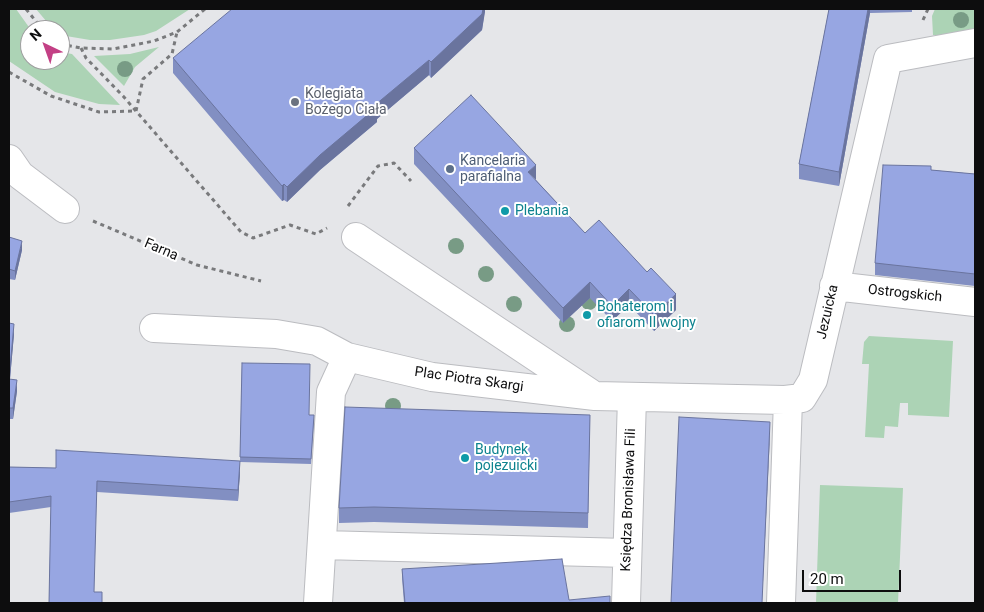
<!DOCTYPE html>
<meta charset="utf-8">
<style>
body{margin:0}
#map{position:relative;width:984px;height:612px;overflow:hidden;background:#e5e6e9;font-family:Roboto,sans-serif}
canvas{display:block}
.frame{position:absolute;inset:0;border:10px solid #0d0d0e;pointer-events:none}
.north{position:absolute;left:20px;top:20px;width:50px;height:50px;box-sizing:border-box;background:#fff;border:1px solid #9e9e9f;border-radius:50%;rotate:318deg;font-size:14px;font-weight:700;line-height:20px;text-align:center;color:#0d0d0e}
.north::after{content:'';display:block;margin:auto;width:18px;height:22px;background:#c34085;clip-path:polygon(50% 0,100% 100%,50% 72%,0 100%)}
.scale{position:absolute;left:802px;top:570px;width:99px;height:22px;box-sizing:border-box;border:2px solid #0d0d0e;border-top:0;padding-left:6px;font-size:15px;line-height:18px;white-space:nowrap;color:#0d0d0e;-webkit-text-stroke:4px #fff;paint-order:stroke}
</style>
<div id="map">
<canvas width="984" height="612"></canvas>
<div class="frame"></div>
<div class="north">N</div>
<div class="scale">20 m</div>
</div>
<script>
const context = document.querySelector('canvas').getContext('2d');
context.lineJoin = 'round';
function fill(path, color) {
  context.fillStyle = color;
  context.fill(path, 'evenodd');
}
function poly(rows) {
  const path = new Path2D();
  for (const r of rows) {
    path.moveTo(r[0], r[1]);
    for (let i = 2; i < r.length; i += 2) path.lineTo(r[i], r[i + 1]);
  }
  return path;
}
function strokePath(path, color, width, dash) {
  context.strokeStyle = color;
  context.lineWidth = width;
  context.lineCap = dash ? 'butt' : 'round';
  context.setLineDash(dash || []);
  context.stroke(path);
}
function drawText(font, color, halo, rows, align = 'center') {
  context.font = font + ' Roboto,sans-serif';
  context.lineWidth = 4;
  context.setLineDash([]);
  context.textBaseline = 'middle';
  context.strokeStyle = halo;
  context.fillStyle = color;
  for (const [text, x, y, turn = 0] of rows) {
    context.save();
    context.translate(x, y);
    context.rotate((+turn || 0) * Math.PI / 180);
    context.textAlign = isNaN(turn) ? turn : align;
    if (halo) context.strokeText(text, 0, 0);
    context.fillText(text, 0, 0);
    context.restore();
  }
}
const green = poly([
 [9,9,16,9,31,30,30,60,60,60,60,52,72,54,120,105,99,104,55,92,9,61],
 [36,9,190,9,156,31,144,35,110,40,90,40,60,35,60,30,52,28],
 [935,9,975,9,975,29,950,35,933,35,932,16],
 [159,47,135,67,124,86,94,56,130,54],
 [869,336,953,341,949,417,908,415,908,403,900,403,898,427,885,426,884,438,865,437,869,364,862,364,864,342],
 [820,485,903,488,898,603,816,603]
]);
const path = poly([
 [26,9,43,30],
 [923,20,928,9],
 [60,44,81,48,113,49,154,41,177,32,205,9],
 [81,48,86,58,123,96,241,232,253,238,290,225,316,234,327,228],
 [9,72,51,96,99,112,136,111,143,79,172,54,177,32],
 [348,206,378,166,394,163,411,181],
 [93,221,197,265,261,281]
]);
const minor = poly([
 [9,159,20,175,65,209],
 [356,237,590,393],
 [834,286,975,302],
 [154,328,276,334,317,341,347,357],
 [322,545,627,553],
 [318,603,331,392,347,357,432,377,595,396,785,400,802,398,813,380,888,59,975,43],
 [626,603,632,397],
 [781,603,788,400]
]);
const trees = [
 [961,20],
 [125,69],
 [456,246],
 [486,274],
 [589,302],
 [514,304],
 [567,324],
 [393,406]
];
const wall = poly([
 [485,9,482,30,431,78,429,75,377,119,377,122,320,170,287,202,284,200,282,201,173,73,173,58],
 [829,9,912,9,912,12,870,13,839,186,799,179,799,164],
 [414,148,536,180,585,233,676,310,654,331,629,305,612,321,590,298,563,323,414,164],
 [931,170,975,174,975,286,875,275,875,263],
 [9,237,22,250,15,280,9,279],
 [9,323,14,334,10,379,17,391,13,419,9,419],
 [242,363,309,415,314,420,311,464,240,462],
 [590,415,588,528,374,522,339,523,339,508],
 [9,467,240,472,238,501,97,492,49,603,51,507,9,513],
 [402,569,569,600,610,603,404,603,402,578]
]);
const shadedWall = poly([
 [483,9,485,9,485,12,482,30,431,78,431,62],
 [868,9,870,9,870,13,839,186,839,172],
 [429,60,429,75,377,119,377,122,320,170,287,202,287,187,320,155,375,105],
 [536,165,536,180,528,172],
 [284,184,284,200,282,201,282,186],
 [22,241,22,250,15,280,15,271],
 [590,282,590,298,563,323,563,308],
 [629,289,629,305,612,321,612,306],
 [676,294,676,310,654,331,654,315],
 [14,324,14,334,9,390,9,379],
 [17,380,17,391,13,419,13,408],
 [770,422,770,435,762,603],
 [240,461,240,472,238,501,238,490]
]);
const building = poly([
 [232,9,483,9,482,14,431,62,429,60,375,105,377,107,320,155,287,187,284,184,282,186,173,58,232,9],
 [829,9,868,9,839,172,799,164,829,9],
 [471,95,536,165,528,172,585,233,599,220,647,272,651,268,676,294,654,315,629,289,612,306,590,282,563,308,414,148,471,95],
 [883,165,931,166,931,170,975,174,975,274,875,263,883,165],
 [9,237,22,241,15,271,9,269,9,237],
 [9,323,14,324,9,379,17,380,13,408,9,408,9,323],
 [242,363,310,364,309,415,314,415,311,459,240,457,242,363],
 [345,407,590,415,588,513,374,507,339,508,345,407],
 [679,417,770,422,762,603,671,603,679,417],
 [56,450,240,461,238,490,97,481,94,592,102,592,102,603,49,603,51,496,9,502,9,467,56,468,56,450],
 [562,559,569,600,610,596,610,603,405,603,402,569,562,559]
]);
const markers = [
 [295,102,5,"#6b7280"],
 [450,169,5,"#5c6f8a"],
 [505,211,5,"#0f9aa8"],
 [587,315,5,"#0f9aa8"],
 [465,458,5,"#0f9aa8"]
];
const worshipNames = [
 ["Kolegiata",305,94],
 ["Bożego Ciała",305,110]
];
const serviceNames = [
 ["Kancelaria",460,161],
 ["parafialna",460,177]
];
const cultureNames = [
 ["Plebania",515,211],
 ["Bohaterom i",597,307],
 ["ofiarom II wojny",597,323],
 ["Budynek",475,450],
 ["pojezuicki",475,466]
];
const streetNames = [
 ["Farna",161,250,23],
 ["Ostrogskich",905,294,6],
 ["Jezuicka",828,312,-77],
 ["Plac Piotra Skargi",469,380,8],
 ["Księdza Bronisława Fili",629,500,-88]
];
fill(green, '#acd3b5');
strokePath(minor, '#bbbcc0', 30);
strokePath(path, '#797a7c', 3, [4, 4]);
strokePath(minor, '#fff', 28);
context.fillStyle = '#789b85';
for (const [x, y] of trees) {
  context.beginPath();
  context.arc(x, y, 8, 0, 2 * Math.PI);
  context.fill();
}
fill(wall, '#828fc2');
fill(shadedWall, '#6a749e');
fill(building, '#97a6e2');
strokePath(building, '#6a749e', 1);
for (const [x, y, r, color] of markers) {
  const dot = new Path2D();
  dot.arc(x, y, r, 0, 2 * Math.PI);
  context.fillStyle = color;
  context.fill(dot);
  strokePath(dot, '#fff', 2);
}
drawText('14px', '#5b616d', '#fff', worshipNames, 'left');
drawText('14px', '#4e5e75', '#fff', serviceNames, 'left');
drawText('14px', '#0d838f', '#fff', cultureNames, 'left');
drawText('14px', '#0d0d0e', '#fff', streetNames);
</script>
